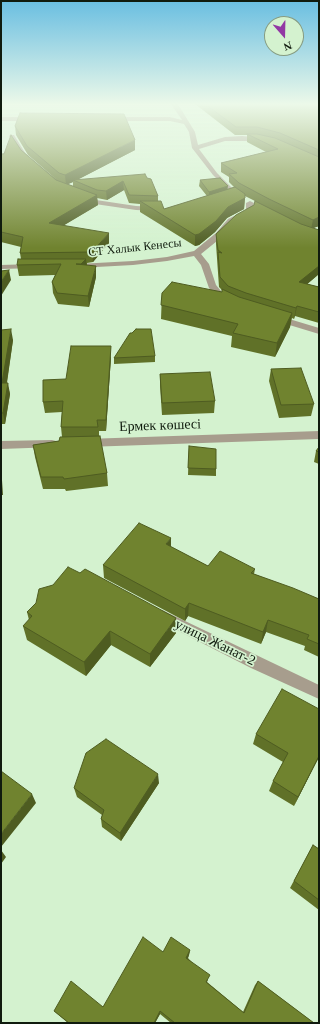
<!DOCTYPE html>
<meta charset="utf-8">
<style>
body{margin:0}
#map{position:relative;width:320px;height:1024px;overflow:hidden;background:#d4f2cf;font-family:Georgia,serif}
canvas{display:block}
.frame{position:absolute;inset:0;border:2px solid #101b0e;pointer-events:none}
.north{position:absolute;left:264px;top:16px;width:40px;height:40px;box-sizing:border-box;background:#d4f2cf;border:1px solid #869c82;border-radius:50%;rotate:160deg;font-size:11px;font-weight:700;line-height:16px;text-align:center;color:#101b0e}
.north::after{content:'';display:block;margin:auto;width:14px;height:18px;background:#9238a4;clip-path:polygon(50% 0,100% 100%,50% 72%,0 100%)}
</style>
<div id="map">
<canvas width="320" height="1024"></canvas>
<div class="frame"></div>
<div class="north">N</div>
</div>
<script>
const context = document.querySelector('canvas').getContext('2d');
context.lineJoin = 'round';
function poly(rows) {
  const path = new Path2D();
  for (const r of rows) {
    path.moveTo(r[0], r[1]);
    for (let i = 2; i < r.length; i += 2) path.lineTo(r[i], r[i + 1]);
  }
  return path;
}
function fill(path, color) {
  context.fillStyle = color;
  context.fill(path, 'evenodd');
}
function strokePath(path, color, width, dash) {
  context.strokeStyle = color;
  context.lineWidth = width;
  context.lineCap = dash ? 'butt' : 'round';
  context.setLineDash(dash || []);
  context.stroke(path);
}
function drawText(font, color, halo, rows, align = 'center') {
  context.font = font + ' Georgia,serif';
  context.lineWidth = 3.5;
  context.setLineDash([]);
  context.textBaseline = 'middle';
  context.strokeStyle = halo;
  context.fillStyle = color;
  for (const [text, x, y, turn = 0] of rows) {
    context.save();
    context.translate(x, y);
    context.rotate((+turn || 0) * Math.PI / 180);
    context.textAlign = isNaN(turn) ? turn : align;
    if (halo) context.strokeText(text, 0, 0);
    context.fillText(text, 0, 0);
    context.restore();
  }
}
const minor = poly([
 [171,104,177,104,181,109,195,132,198,145,225,137,242,136,265,138,266,139,263,141,225,141,199,149,217,173,237,193,245,198,245,200,241,200,233,195,213,175,192,148,189,132,184,124,170,121,111,121,108,119,111,117,170,117,182,120,171,104],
 [2,117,32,117,35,119,32,121,2,121,2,117],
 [10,135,14,135,27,156,34,162,33,163,29,163,23,158,9,136,10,135],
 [82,195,96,200,136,206,156,207,160,209,156,211,136,210,95,204,80,198,80,196,82,195],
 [250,201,254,203,252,213,234,223,222,237,201,254,209,264,216,285,226,297,230,299,231,301,230,303,227,304,220,301,209,288,201,265,194,256,167,261,133,265,78,268,74,266,78,264,133,261,167,257,194,251,216,233,228,219,246,210,246,203,250,201],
 [33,264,37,266,36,268,1,269,1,265,33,264],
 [276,315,319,328,319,334,273,320,272,318,276,315],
 [319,431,319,439,86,447,82,446,81,443,82,440,86,439,319,431],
 [52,440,56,441,57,444,56,447,1,449,1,441,52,440],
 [162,610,319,685,319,699,251,668,157,620,155,616,157,612,162,610]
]);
const wall = poly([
 [195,104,319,104,319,226,313,228,319,230,319,274,307,284,319,287,319,323,295,316,294,319,292,318,290,327,275,357,231,347,232,336,161,319,162,293,222,292,222,290,219,287,216,244,216,234,254,205,255,201,245,196,244,209,227,218,215,232,199,245,195,246,140,212,140,204,129,203,124,190,107,200,97,198,98,205,64,225,109,243,93,262,87,263,87,265,96,277,89,307,58,304,53,293,52,282,55,275,19,276,17,265,21,259,20,253,21,247,1,242,1,154,21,150,57,180,28,155,16,135,15,126,135,150,77,180,147,178,158,196,158,201,164,209,207,196,199,186,200,180,228,189,234,187,229,182,229,177,221,172,221,163,266,152,247,142,247,135,235,135],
 [73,182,73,186,68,184],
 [1,330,13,340,7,383,10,394,5,424,1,424],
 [132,333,155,356,155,362,114,364,114,358],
 [111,357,106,431,99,431,99,436,107,473,108,486,66,491,65,489,43,489,35,457,33,445,59,441,62,437,61,427,62,412,45,413,43,402,66,379],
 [271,369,314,404,311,416,279,418,269,381],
 [160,374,215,401,214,413,162,415,160,386],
 [189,446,216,469,216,476,188,475],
 [319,447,319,464,314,462,316,451],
 [171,547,208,566,255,569,254,574,319,599,319,657,304,650,305,646,266,632,261,644,188,616,185,621,104,578,103,565],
 [27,612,176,633,150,667,111,645,86,676,27,640,23,626,29,620],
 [319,709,319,757,294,806,269,791,273,781,283,762,253,744,256,734],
 [159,783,121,841,102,827,101,819,102,815,77,797,74,788],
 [313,845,319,849,319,910,290,888],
 [190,950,189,955,188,958,208,980,207,982,243,1012,255,985,258,981,314,1023,171,1023,160,1014,155,1023,68,1023,54,1011,103,1007,163,952]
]);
const shadedWall = poly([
 [135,140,135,150,75,181,73,180,73,182,66,185,65,175],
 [123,181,124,190,107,200,106,191],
 [228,186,227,192,209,198,209,192],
 [97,195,98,205,51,233,49,223],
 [245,198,244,209,227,218,215,232,199,245,195,246,195,235,228,207],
 [319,217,319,226,311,229,313,220],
 [109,233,109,243,93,262,92,252],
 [86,259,87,270,82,275,81,264],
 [96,266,96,277,89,307,88,296],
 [319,266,319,274,298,292,299,282],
 [9,270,11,280,1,296,1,282],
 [297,306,295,316,294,319,296,308],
 [292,313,290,327,275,357,277,343],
 [11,329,13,340,5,394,2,383],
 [111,346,111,357,106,431,106,420],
 [8,383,10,394,5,424,3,413],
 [1,465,3,495,1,495],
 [171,538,171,551,166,544],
 [189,603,188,616,185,621,185,609],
 [176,618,176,633,150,667,150,654],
 [268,620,266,632,261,644,263,632],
 [110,631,111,645,86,676,84,662],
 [319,756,319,757,294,806,298,797],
 [158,774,159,783,121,841,120,833],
 [32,794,36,803,1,847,1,834],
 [1,850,6,857,1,864],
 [190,950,189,955,186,963,186,958],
 [160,1011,160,1014,155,1023,154,1023]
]);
const building = poly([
 [205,104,319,104,319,150,280,133,257,127,236,127,205,104],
 [20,113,124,114,135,140,65,175,59,173,27,146,15,126,20,113],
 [247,134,257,134,275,138,319,157,319,217,313,220,269,199,239,183,229,174,237,173,221,163,278,149,247,134],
 [11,135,21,150,56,180,97,195,49,223,109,233,92,252,20,253,23,237,1,232,1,154,4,154,11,135],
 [145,174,147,178,151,179,158,196,129,195,123,181,106,191,97,190,73,180,145,174],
 [220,178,228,186,209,192,200,180,220,178],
 [235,187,245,194,245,198,228,207,216,221,199,234,195,235,140,201,161,201,164,209,235,187],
 [255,201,301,224,319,230,319,266,299,282,319,287,319,312,297,306,296,308,246,293,228,286,220,277,218,252,222,253,218,250,216,234,236,215,254,205,255,201],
 [18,259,86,259,81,264,76,264,96,266,88,296,57,293,52,282,61,264,17,265,18,259],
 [9,270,1,282,1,271,9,270],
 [172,282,222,292,222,289,239,297,292,313,277,343,233,333,238,324,161,305,162,293,172,282],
 [11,329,2,383,8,383,3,413,1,413,1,330,11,329],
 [136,329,151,329,155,356,114,358,130,333,132,333,136,329],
 [71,346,111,346,106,420,97,420,98,427,61,427,63,401,43,402,43,380,66,379,71,346],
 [301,368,314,404,281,405,271,369,301,368],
 [210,372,215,401,162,403,160,374,210,372],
 [100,436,107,473,64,479,63,477,41,477,33,445,59,441,60,437,100,436],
 [189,446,216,449,216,469,188,468,189,446],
 [319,447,319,452,316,451,319,447],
 [139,523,171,538,166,544,208,566,220,551,255,569,251,573,293,588,319,599,319,644,307,639,309,635,268,620,263,632,189,603,185,609,103,565,139,523],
 [68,567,80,573,85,569,176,618,150,654,110,631,84,662,23,626,32,616,27,612,36,603,39,589,53,585,68,567],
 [282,689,319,709,319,756,298,797,273,781,288,753,256,734,282,689],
 [106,739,158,774,120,833,101,819,104,810,74,788,86,753,106,739],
 [1,771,32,794,1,834,1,771],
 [313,845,319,849,319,900,294,881,313,845],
 [143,937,163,952,171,937,190,950,186,958,210,975,206,982,244,1013,258,981,314,1023,175,1023,160,1011,154,1023,69,1023,54,1011,71,981,103,1007,143,937]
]);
const farStreetnames = [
 ["СТ Халык Кенесы",135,248,-6]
];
const streetNames = [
 ["Ермек көшесі",160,426,-2],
 ["улица Жанат-2",215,643,26]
];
fill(minor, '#a79d8d');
fill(wall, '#607128');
fill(shadedWall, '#4e5c21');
fill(building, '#70832f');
strokePath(building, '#4e5c21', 1);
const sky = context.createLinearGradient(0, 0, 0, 248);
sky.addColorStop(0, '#69bee1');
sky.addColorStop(0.42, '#ecf9e9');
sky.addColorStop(1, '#ecf9e900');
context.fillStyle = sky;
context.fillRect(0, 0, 320, 248);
drawText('12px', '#101b0e', '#d4f2cf', farStreetnames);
drawText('14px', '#101b0e', '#d4f2cf', streetNames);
</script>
